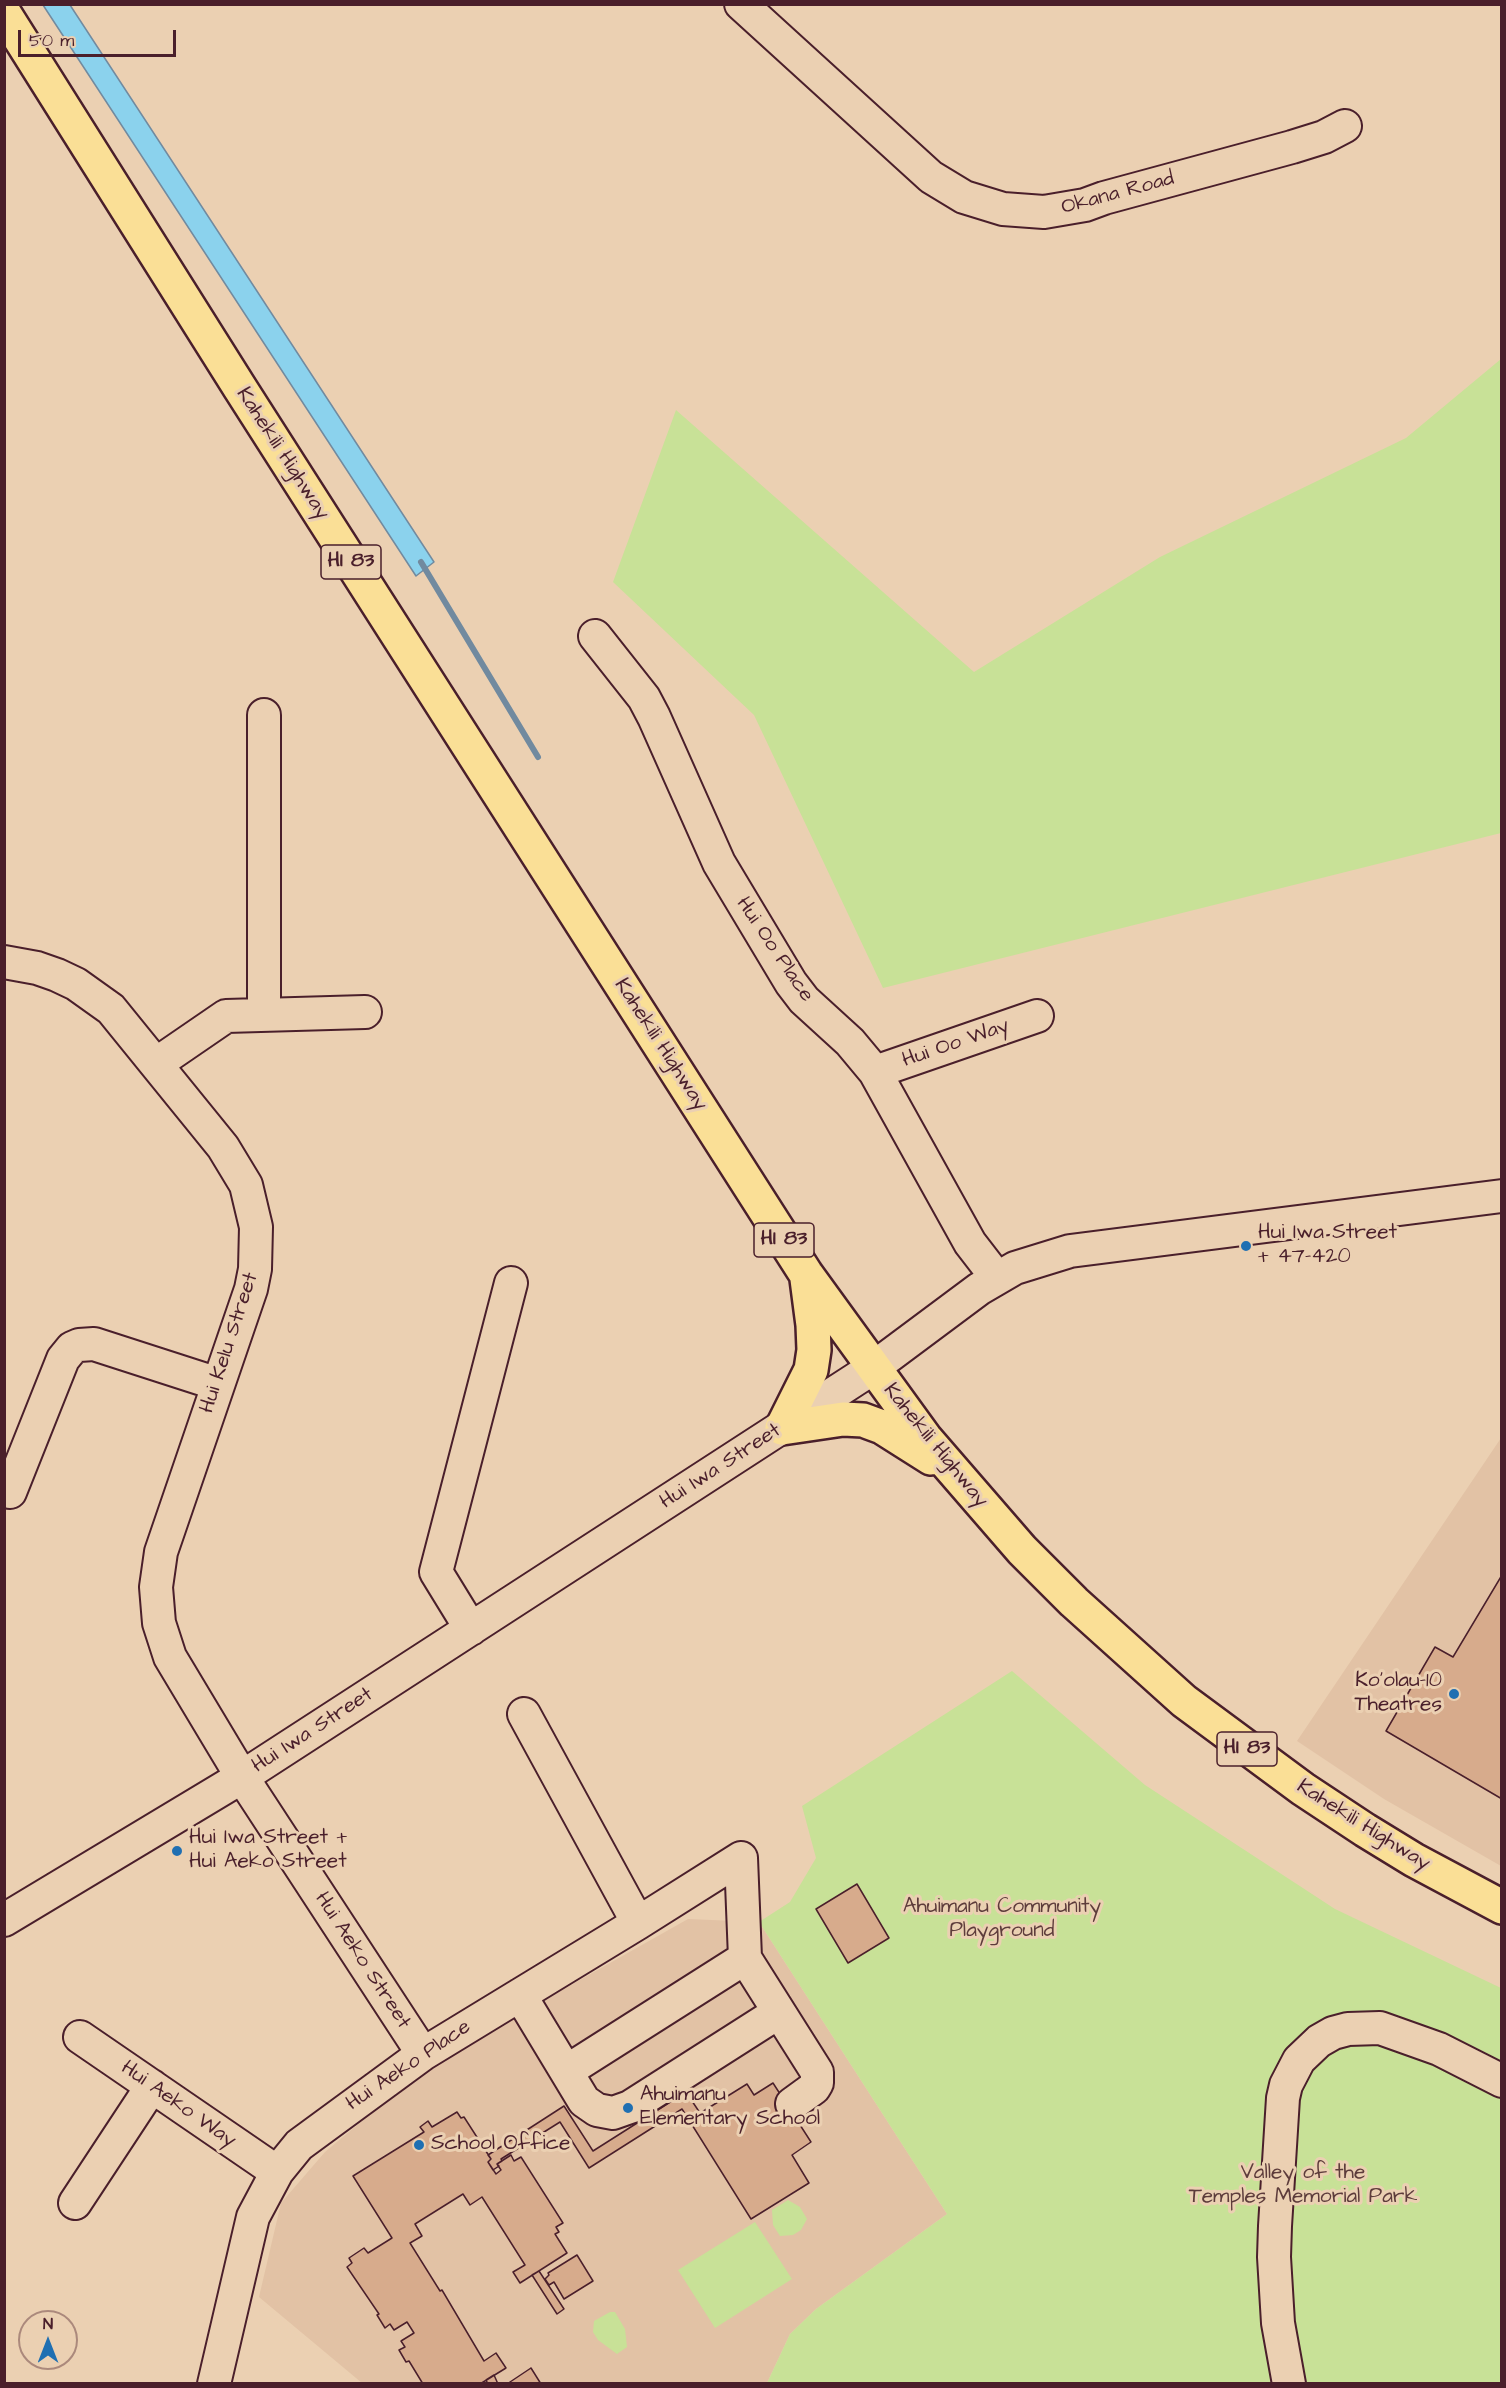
<!DOCTYPE html>
<style>
body{margin:0}
#map{position:relative;width:1506px;height:2388px;overflow:hidden;background:#ebd0b2;font-family:"Architects Daughter",sans-serif}
canvas{display:block}
.frame{position:absolute;inset:0;border:6px solid #4a1f2b;pointer-events:none}
.north{position:absolute;left:18px;top:2310px;width:60px;height:60px;box-sizing:border-box;background:#ebd0b2;border:2px solid #ab897c;border-radius:50%;rotate:0deg;font-size:16px;font-weight:700;line-height:24px;text-align:center;color:#4a1f2b}
.north::after{content:'';display:block;margin:auto;width:21px;height:27px;background:#1f6fb2;clip-path:polygon(50% 0,100% 100%,50% 72%,0 100%)}
.scale{position:absolute;left:18px;top:30px;width:158px;height:27px;box-sizing:border-box;border:3px solid #4a1f2b;border-top:0;padding-left:8px;font-size:18px;line-height:21px;white-space:nowrap;color:#4a1f2b;-webkit-text-stroke:4px #ebd0b2;paint-order:stroke}
</style>
<div id="map">
<canvas width="1506" height="2388"></canvas>
<div class="frame"></div>
<div class="north">N</div>
<div class="scale">50 m</div>
</div>
<script>
const context = document.querySelector('canvas').getContext('2d');
context.lineJoin = 'round';
function fill(path, color) {
  context.fillStyle = color;
  context.fill(path, 'evenodd');
}
function poly(rows) {
  const path = new Path2D();
  for (const r of rows) {
    path.moveTo(r[0], r[1]);
    for (let i = 2; i < r.length; i += 2) path.lineTo(r[i], r[i + 1]);
  }
  return path;
}
function strokePath(path, color, width, dash) {
  context.strokeStyle = color;
  context.lineWidth = width;
  context.lineCap = dash ? 'butt' : 'round';
  context.setLineDash(dash || []);
  context.stroke(path);
}
function drawText(font, color, halo, rows, align = 'center') {
  context.font = font + ' "Architects Daughter",sans-serif';
  context.lineWidth = 6;
  context.setLineDash([]);
  context.textBaseline = 'middle';
  context.strokeStyle = halo;
  context.fillStyle = color;
  for (const [text, x, y, turn = 0] of rows) {
    context.save();
    context.translate(x, y);
    context.rotate((+turn || 0) * Math.PI / 180);
    context.textAlign = isNaN(turn) ? turn : align;
    if (halo) context.strokeText(text, 0, 0);
    context.fillText(text, 0, 0);
    context.restore();
  }
}
const built = poly([
 [1501,1438,1501,1866,1384,1799,1297,1741],
 [688,1919,759,1922,947,2214,816,2309,790,2334,767,2383,362,2383,259,2297,281,2203,325,2152,429,2065]
]);
const green = poly([
 [1501,359,1501,833,883,988,754,715,613,582,676,410,974,672,1160,557,1406,438],
 [1012,1671,1145,1785,1335,1909,1501,1988,1501,2383,767,2383,790,2334,816,2309,947,2214,759,1922,790,1902,816,1858,802,1806],
 [788,2200,800,2207,807,2219,801,2230,793,2235,780,2236,773,2225,772,2210],
 [755,2222,792,2279,715,2328,678,2270],
 [610,2312,615,2312,625,2329,627,2347,617,2354,598,2340,593,2332,594,2321]
]);
const water = poly([
 [43,5,70,5,434,562,416,576,43,5]
]);
const stream = poly([
 [421,562,538,757]
]);
const building = poly([
 [1502,1575,1502,1799,1386,1731,1435,1647,1453,1657,1502,1575],
 [857,1884,889,1938,848,1963,816,1909,857,1884],
 [773,2083,811,2142,792,2155,809,2183,751,2219,689,2120,747,2084,754,2095,773,2083],
 [686,2092,700,2113,689,2120,682,2109,589,2168,560,2122,501,2159,502,2161,497,2164,499,2166,493,2170,488,2162,491,2159,488,2155,564,2106,593,2151,686,2092],
 [457,2112,461,2118,464,2117,491,2159,488,2162,496,2174,501,2170,497,2164,511,2155,514,2161,521,2157,563,2223,556,2227,559,2232,555,2234,567,2253,520,2283,513,2272,525,2265,482,2197,470,2205,463,2194,415,2224,422,2236,410,2243,440,2291,442,2290,484,2361,496,2353,506,2368,480,2384,423,2384,409,2361,406,2362,399,2350,405,2347,401,2341,414,2333,407,2322,394,2330,390,2324,385,2328,377,2315,379,2314,347,2267,352,2263,349,2258,364,2248,368,2253,392,2238,353,2176,424,2132,420,2127,428,2121,432,2127,457,2112],
 [577,2255,593,2281,564,2299,554,2282,549,2285,545,2279,549,2275,548,2273,577,2255],
 [539,2271,564,2309,557,2314,532,2275,539,2271],
 [531,2368,541,2384,507,2384,531,2368],
 [494,2375,498,2384,488,2384,486,2380,494,2375]
]);
const minor = poly([
 [741,4,931,177,964,197,1003,209,1044,212,1085,205,1104,198,1292,147,1324,137,1345,126],
 [595,636,644,698,654,717,719,863,791,983,804,1000,850,1042,875,1072,970,1243,997,1278],
 [4,962,37,968,57,975,76,984,111,1009,223,1147,246,1185,256,1227,255,1269,251,1289,161,1552,156,1587,159,1623,170,1657,242,1777,423,2054],
 [264,1015,264,715],
 [156,1064,226,1016,365,1012],
 [875,1072,1037,1016],
 [10,1492,63,1359,72,1348,79,1345,94,1344,218,1384],
 [471,1629,436,1572,511,1283],
 [524,1714,638,1923],
 [741,1858,745,1958],
 [4,1920,242,1777,873,1368,979,1289,1015,1268,1070,1251,1502,1196],
 [520,1995,584,2101,597,2110,613,2113,630,2107,779,2012],
 [80,2037,277,2172],
 [567,2071,745,1958,817,2072,817,2083,814,2088,792,2104],
 [75,2203,152,2086],
 [214,2384,253,2217,277,2172,299,2145,423,2054,638,1923,741,1858],
 [1289,2384,1278,2323,1274,2257,1275,2226,1283,2098,1286,2085,1299,2060,1319,2041,1333,2033,1348,2029,1380,2028,1439,2049,1502,2081]
]);
const major = poly([
 [4,13,240,388,806,1274,925,1438,1022,1550,1074,1602,1184,1701,1303,1789,1365,1830,1414,1860,1502,1907],
 [782,1428,843,1419,863,1420,882,1427,931,1458],
 [782,1428,811,1370,814,1350,813,1325,807,1279]
]);
const markers = [
 [1246,1246,6,"#1f6fb2"],
 [1454,1694,6,"#1f6fb2"],
 [177,1851,6,"#1f6fb2"],
 [628,2108,6,"#1f6fb2"],
 [419,2145,6,"#1f6fb2"]
];
const shields = [
 [351,562,60],
 [784,1240,60],
 [1247,1749,60]
];
const shieldNames = [
 ["HI 83",351,562],
 ["HI 83",784,1240],
 ["HI 83",1247,1749]
];
const streetNames = [
 ["Okana Road",1118,194,-15],
 ["Kahekili Highway",282,454,57],
 ["Hui Oo Place",774,950,56],
 ["Hui Oo Way",956,1044,-19],
 ["Kahekili Highway",660,1045,57],
 ["Hui Kelu Street",230,1343,-72],
 ["Kahekili Highway",935,1446,51],
 ["Hui Iwa Street",721,1467,-33],
 ["Hui Iwa Street",313,1731,-33],
 ["Kahekili Highway",1363,1826,32],
 ["Hui Aeko Street",362,1961,57],
 ["Hui Aeko Place",409,2066,-34],
 ["Hui Aeko Way",178,2105,35]
];
const poiNames = [
 ["Hui Iwa Street",1258,1234],
 ["+ 47-420",1258,1258],
 ["Ko'olau-10",1442,1682,"right"],
 ["Theatres",1442,1706,"right"],
 ["Hui Iwa Street +",189,1839],
 ["Hui Aeko Street",189,1863],
 ["Ahuimanu",640,2096],
 ["Elementary School",640,2120],
 ["School Office",431,2145]
];
const parkNames = [
 ["Ahuimanu Community",1002,1908],
 ["Playground",1002,1932],
 ["Valley of the",1303,2174],
 ["Temples Memorial Park",1303,2198]
];
fill(built, '#e2c2a5');
fill(green, '#c8e197');
fill(water, '#8bd2ed');
strokePath(water, '#718a9f', 1.5);
strokePath(stream, '#718a9f', 6);
fill(building, '#d7ab8c');
strokePath(building, '#4a1f2b', 1.5);
strokePath(minor, '#4a1f2b', 36);
strokePath(major, '#4a1f2b', 38);
strokePath(minor, '#ebd0b2', 32);
strokePath(major, '#fadf96', 33);
for (const [x, y, r, color] of markers) {
  const dot = new Path2D();
  dot.arc(x, y, r, 0, 2 * Math.PI);
  context.fillStyle = color;
  context.fill(dot);
  strokePath(dot, '#ebd0b2', 2);
}
for (const [x, y, w] of shields) {
  const box = new Path2D();
  box.roundRect(x - w / 2, y - 17, w, 34, 4.5);
  context.fillStyle = '#ebd0b2';
  context.fill(box);
  strokePath(box, '#4a1f2b', 1.5);
}
drawText('bold 20px', '#4a1f2b', null, shieldNames);
drawText('21px', '#4a1f2b', '#ebd0b2', streetNames);
drawText('21px', '#4a1f2b', '#ebd0b2', poiNames, 'left');
drawText('21px', '#5d3c3b', '#ebd0b2', parkNames);
</script>
